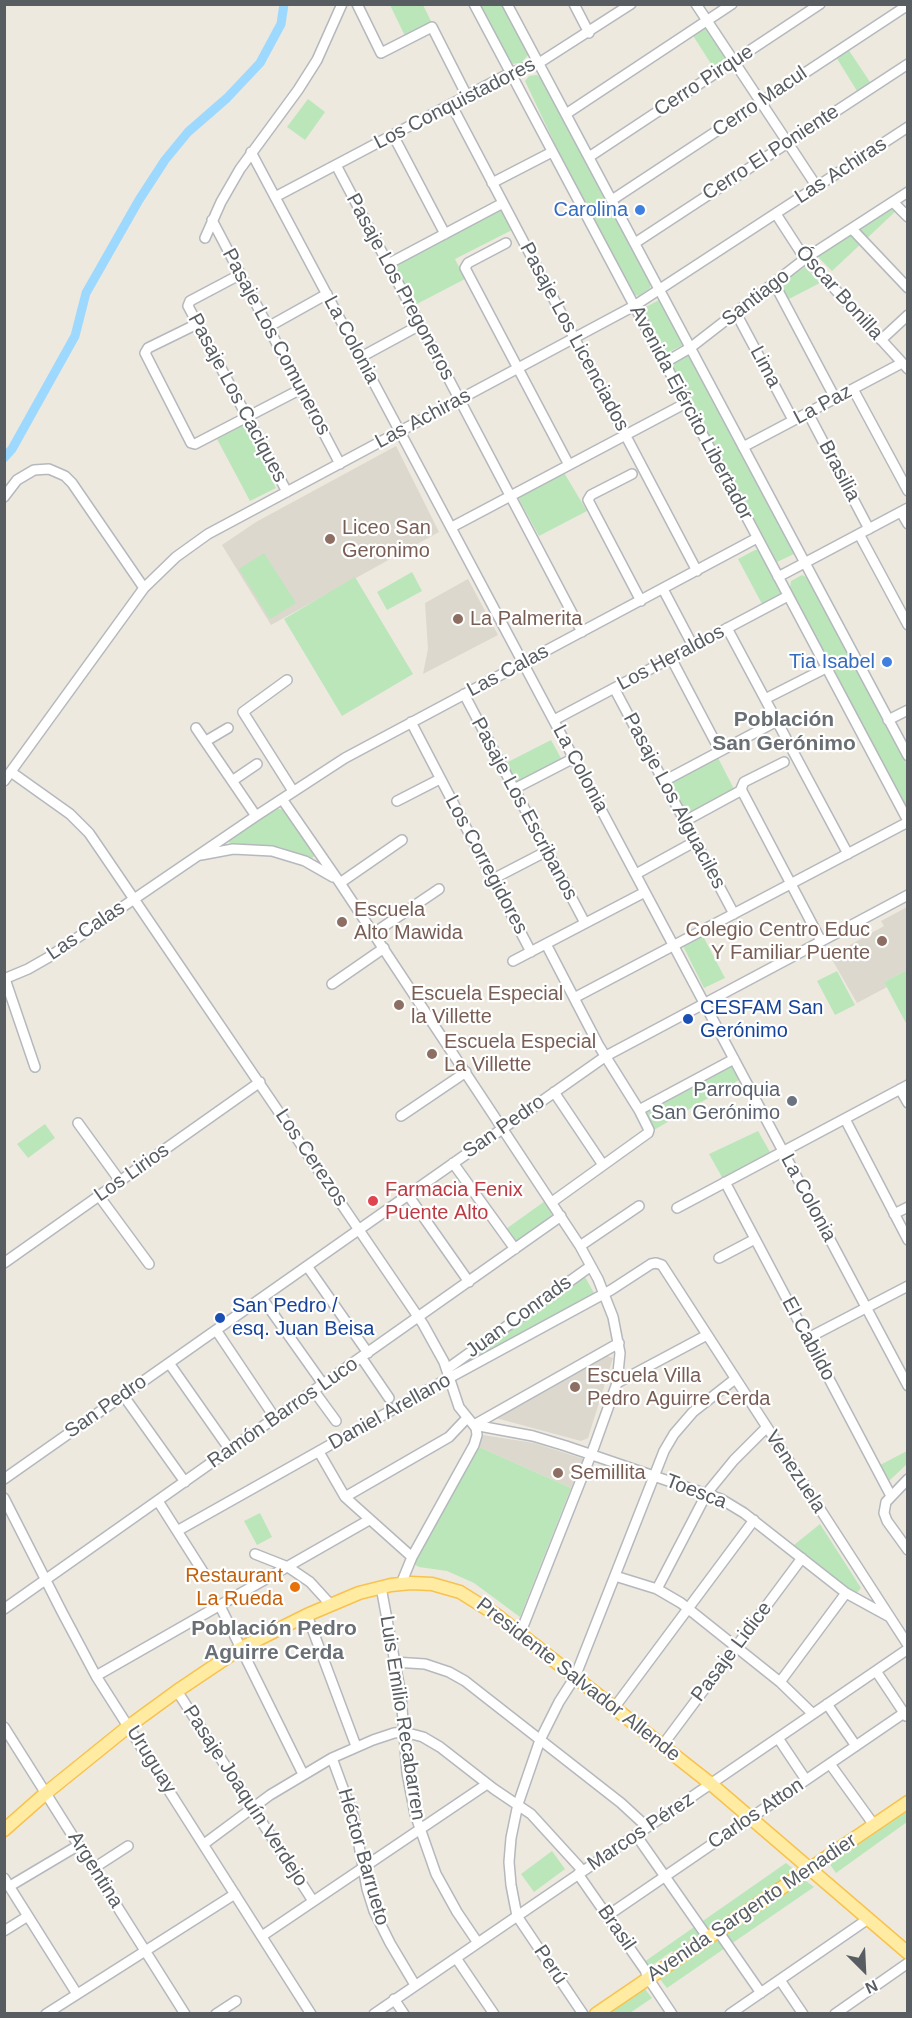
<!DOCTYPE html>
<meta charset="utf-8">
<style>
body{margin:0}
#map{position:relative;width:912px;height:2018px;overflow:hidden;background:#ede9df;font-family:Arial,sans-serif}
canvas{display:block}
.frame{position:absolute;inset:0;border:6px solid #585d62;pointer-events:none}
.north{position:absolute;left:834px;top:1940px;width:60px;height:60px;-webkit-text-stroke:4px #fff;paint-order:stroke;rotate:156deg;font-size:16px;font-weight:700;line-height:24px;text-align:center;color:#585d62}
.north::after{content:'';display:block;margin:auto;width:21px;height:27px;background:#585d62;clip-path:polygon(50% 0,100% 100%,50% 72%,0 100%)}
</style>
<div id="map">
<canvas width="912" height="2018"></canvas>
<div class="frame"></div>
<div class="north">N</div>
</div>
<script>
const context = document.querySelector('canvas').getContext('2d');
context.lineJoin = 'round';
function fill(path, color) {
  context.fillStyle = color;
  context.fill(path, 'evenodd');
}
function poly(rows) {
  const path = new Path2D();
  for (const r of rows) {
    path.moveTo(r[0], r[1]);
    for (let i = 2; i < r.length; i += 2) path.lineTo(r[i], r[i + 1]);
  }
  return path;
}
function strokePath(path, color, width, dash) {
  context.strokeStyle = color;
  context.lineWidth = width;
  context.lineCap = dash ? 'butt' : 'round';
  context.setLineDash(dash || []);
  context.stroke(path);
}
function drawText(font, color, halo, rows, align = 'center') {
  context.font = font + ' Arial,sans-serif';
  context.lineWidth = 4.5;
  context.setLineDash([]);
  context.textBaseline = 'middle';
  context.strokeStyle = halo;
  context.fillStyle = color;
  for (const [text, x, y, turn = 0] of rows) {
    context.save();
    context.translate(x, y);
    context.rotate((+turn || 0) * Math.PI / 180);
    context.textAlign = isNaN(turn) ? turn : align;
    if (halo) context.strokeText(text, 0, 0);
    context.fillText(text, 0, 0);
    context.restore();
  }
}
const education = poly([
 [396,446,439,532,271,625,222,545,256,522],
 [468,579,498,635,423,674,428,649,425,603],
 [907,907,907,970,884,982,887,987,857,1003,830,956,884,926,881,921],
 [605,1355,613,1358,588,1438,581,1441,492,1417],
 [483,1435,534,1443,584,1459,571,1488,477,1446]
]);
const green = poly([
 [390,5,423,5,432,23,405,36],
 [479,5,504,5,530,53,521,63,510,64],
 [700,27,705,28,726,59,713,67,692,34],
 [848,49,870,82,857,91,836,57],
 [537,75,543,80,651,282,650,288,639,296,635,295,570,176,525,81,529,76],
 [308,99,325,112,305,140,287,127],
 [891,206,896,211,832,271,816,255],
 [500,208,512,230,455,259,465,279,413,306,391,264],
 [805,267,820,283,787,300,778,285],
 [659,300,683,345,667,353,642,309],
 [689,354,794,554,777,562,670,365],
 [244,425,276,488,250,501,217,439],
 [563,471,587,511,539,536,517,496],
 [755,550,760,550,784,593,762,604,738,559],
 [264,553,296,603,270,619,239,569],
 [412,572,422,591,387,610,377,592],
 [802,575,810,579,907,765,907,809,790,588,791,581],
 [355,577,413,674,342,716,284,619],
 [551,740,562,760,517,783,506,763],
 [717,756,734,789,687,814,671,784,671,779],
 [275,808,284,810,315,855,312,858,280,847,230,843,227,840],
 [703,936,725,978,704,988,683,946],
 [907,970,907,1025,884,982],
 [837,971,855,1005,835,1015,817,981],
 [730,1063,739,1080,654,1130,643,1110],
 [45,1124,55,1138,28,1158,17,1144],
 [758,1131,770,1152,723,1179,709,1154],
 [545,1201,553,1212,551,1216,517,1241,513,1239,506,1229],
 [584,1275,594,1293,458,1371,455,1366],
 [477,1446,571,1488,520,1617,474,1583,447,1571,419,1567,414,1564],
 [907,1451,907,1464,889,1481,880,1465],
 [260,1513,272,1537,257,1545,244,1521],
 [820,1524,861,1588,856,1594,794,1545],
 [907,1807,907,1822,836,1873,829,1863],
 [552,1851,565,1869,534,1892,521,1874],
 [786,1863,796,1871,675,1954,672,1951,650,1967,644,1962],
 [802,1878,814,1887,667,1988,659,1978],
 [644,1988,652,1998,630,2013,605,2014]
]);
const canal = poly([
 [4,458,12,449,75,336,86,293,139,200,165,160,188,132,227,98,260,63,281,24,284,4]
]);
const minor = poly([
 [357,4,381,53,432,27,467,96],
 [474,4,908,821],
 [507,4,908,756],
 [574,4,589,33],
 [696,4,817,187],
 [451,104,697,571],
 [566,114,732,4],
 [393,135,445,234],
 [251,152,908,1386],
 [589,157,820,4],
 [336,165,582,632],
 [492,183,552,152],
 [275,197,510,73,539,63,631,4],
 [612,200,908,5],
 [893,202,908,217],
 [776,214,800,251,908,369],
 [212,220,340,464],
 [852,229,908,288],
 [205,238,221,202,240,169,298,90,317,60,342,4],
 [506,243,468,263,465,268,569,465],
 [635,243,908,64],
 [388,264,503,203],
 [241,274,190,301,188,306,287,492],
 [774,283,835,398],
 [736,313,793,420],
 [197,324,148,348,145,353,191,443,195,444,301,389],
 [268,327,327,294],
 [881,340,908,315],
 [361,357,420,325],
 [664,363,690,348,806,258,908,192],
 [853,389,908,491],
 [808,413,869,529],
 [743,447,902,363],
 [632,474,591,495,588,500,641,601],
 [4,497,17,480,34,470,49,469,65,476,72,483,144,588],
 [901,512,908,524],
 [452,527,686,403],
 [859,534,908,625],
 [778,577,908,508],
 [663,589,693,646],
 [727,628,848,854],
 [671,658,720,751],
 [287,680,243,712,293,791],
 [614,688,734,914],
 [464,694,585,923],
 [765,699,826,668],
 [554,720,788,596],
 [888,720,908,710],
 [411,722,531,952],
 [196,728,256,816],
 [206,741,228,728],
 [784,762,744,782,741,789,821,941],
 [11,772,70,814,89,833,102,852,423,1324,444,1362,459,1407,476,1428,477,1435,474,1445,412,1557,401,1584],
 [4,781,144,588,176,557,208,534,634,306,908,127],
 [232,781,257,764],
 [664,781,777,721],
 [514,789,574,758],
 [282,799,340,883,580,1246,598,1279,613,1317,620,1353,617,1383,594,1447,520,1634],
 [397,801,440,779],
 [685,821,742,790],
 [201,855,233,849,272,851,305,861,333,877],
 [636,874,696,841],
 [493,879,547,851],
 [340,883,402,840],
 [374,933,439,889],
 [546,944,599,1046,639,1110,649,1130,648,1133,552,1202],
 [513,961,645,892],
 [4,979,28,969,49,957,256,816,345,758,757,538],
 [5,979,35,1067],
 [332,984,384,948],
 [574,998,908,822],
 [900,1089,908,1103],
 [554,1092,603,1165],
 [639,1110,734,1059],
 [401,1116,466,1072],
 [845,1119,908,1240],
 [78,1123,120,1181],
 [453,1163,515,1249],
 [725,1182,891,1496],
 [408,1195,469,1282],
 [99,1196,149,1264],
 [677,1208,908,1085],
 [894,1214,908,1207],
 [580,1246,639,1206],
 [719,1258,755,1239],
 [4,1263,260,1082],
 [307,1266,368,1353],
 [262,1298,323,1384],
 [216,1330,275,1418],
 [808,1338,908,1286],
 [361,1357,389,1398],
 [169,1363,230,1450],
 [447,1369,591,1266],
 [617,1383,707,1335],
 [314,1391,336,1421],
 [123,1395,185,1482],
 [474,1425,533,1436,566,1446,721,1499,744,1513,846,1593,888,1616],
 [474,1425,619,1343],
 [319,1452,345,1497,412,1557],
 [4,1479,606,1056,908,895],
 [908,1479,886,1502,884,1513,887,1521,908,1550],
 [345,1497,449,1437,467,1418],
 [4,1498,62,1612,96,1676,311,2014],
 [158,1501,205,1575],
 [177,1531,449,1378,611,1290,651,1264,656,1263,662,1265,908,1645],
 [255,1554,288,1567,310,1582,331,1605],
 [615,1576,657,1589,681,1603,780,1682,813,1714],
 [381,1587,401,1695,407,1773,415,1814,436,1874,457,1912,478,1943],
 [657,1589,707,1493,734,1460,766,1428],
 [220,1606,303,1774],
 [4,1609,561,1216],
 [307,1615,356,1746],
 [394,1662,425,1664,449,1672,465,1681,621,1803,647,1827],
 [876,1671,906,1716],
 [96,1676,369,1520],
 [780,1682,846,1593],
 [177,1691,313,1901],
 [827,1704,856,1746],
 [614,1708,754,1520],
 [4,1727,185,2014],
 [778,1738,806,1780],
 [662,1746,802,1558],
 [332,1758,354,1818,367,1889,374,1911,390,1943,415,1985],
 [830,1764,874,1825],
 [636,1835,708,1938],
 [204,1844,270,1795,332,1758,373,1740,394,1733,404,1732,423,1737,440,1747,494,1789,531,1814,583,1871],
 [94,1868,128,1846],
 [578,1874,645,1970,648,1978,672,2014],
 [4,1878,77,1994],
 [10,1886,79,1845],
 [607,1916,904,1713],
 [4,1931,28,1916],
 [718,1931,761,1993],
 [262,1936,487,1784],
 [456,1958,494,2014],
 [780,1980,803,2014],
 [394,1999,404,2014],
 [46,2014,235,1894],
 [216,2014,236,2001],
 [374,2014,908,1649],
 [583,2014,517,1916,511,1885,509,1862,511,1838,518,1804,540,1740,559,1702,575,1677,664,1451,674,1434,693,1412,735,1379],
 [730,2014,868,1919],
 [835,2014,908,1963]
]);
const major = poly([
 [4,1830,46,1793,129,1726,177,1691,241,1648,307,1615,359,1593,391,1585,411,1583,432,1584,460,1592,495,1614,711,1784,908,1953],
 [596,2014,908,1802]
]);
const markers = [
 [640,210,6,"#3f7fe0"],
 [330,539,6,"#8d6e63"],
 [458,619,6,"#8d6e63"],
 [887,662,6,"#3f7fe0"],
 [342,922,6,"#8d6e63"],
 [882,941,6,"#8d6e63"],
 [399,1005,6,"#8d6e63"],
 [688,1019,6,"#1a4fb4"],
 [432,1054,6,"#8d6e63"],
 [792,1101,6,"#6b7280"],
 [373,1201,6,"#e0444e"],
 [220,1318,6,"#1a4fb4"],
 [575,1387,6,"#8d6e63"],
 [558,1473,6,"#8d6e63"],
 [295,1587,6,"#e8710a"]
];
const streetNames = [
 ["Cerro Pirque",704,81,-33],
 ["Cerro Macul",760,102,-34],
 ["Los Conquistadores",455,104,-27],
 ["Cerro El Poniente",771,153,-33],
 ["Las Achiras",841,171,-33],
 ["Pasaje Los Pregoneros",400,287,62],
 ["Óscar Bonilla",839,293,48],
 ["Santiago",756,298,-38],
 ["Pasaje Los Licenciados",574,337,62],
 ["La Colonia",351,340,62],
 ["Pasaje Los Comuneros",276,342,62],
 ["Lima",765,367,62],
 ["Pasaje Los Caciques",237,398,62],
 ["La Paz",823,405,-28],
 ["Avenida Ejército Libertador",691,413,62],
 ["Las Achiras",423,419,-28],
 ["Brasilia",839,471,62],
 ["Los Heraldos",671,658,-28],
 ["Las Calas",508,671,-28],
 ["La Colonia",580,769,62],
 ["Pasaje Los Alguaciles",674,801,62],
 ["Pasaje Los Escribanos",524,809,62],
 ["Los Corregidores",486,865,62],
 ["Las Calas",86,931,-34],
 ["San Pedro",504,1127,-35],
 ["Los Cerezos",311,1158,56],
 ["Los Lirios",132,1173,-35],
 ["La Colonia",808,1198,62],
 ["Juan Conrads",519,1317,-36],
 ["El Cabildo",808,1339,62],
 ["San Pedro",106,1407,-35],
 ["Daniel Arellano",390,1412,-29],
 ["Ramón Barros Luco",283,1413,-35],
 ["Venezuela",795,1472,57],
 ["Toesca",696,1492,21],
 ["Pasaje Lidice",732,1652,-53],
 ["Presidente Salvador Allende",578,1680,38],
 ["Luis Emilio Recabarren",402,1718,81],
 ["Uruguay",151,1760,58],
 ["Pasaje Joaquín Verdejo",245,1796,57],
 ["Carlos Atton",756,1814,-34],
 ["Marcos Pérez",641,1832,-34],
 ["Héctor Barrueto",363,1857,74],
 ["Argentina",95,1870,58],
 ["Avenida Sargento Menadier",752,1908,-34],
 ["Brasil",616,1928,55],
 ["Perú",550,1965,56]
];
const shopNames = [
 ["Carolina",628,210],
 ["Tia Isabel",875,662]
];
const educationNames = [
 ["Liceo San",342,528],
 ["Geronimo",342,551],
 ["La Palmerita",470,619],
 ["Escuela",354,910],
 ["Alto Mawida",354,933],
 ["Colegio Centro Educ",870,930,"right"],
 ["Y Familiar Puente",870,953,"right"],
 ["Escuela Especial",411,994],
 ["la Villette",411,1017],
 ["Escuela Especial",444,1042],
 ["La Villette",444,1065],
 ["Escuela Villa",587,1376],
 ["Pedro Aguirre Cerda",587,1399],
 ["Semillita",570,1473]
];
const transitNames = [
 ["CESFAM San",700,1008],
 ["Gerónimo",700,1031],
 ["San Pedro /",232,1306],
 ["esq. Juan Beisa",232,1329]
];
const worshipNames = [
 ["Parroquia",780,1090],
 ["San Gerónimo",780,1113]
];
const healthNames = [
 ["Farmacia Fenix",385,1190],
 ["Puente Alto",385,1213]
];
const foodNames = [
 ["Restaurant",283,1576],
 ["La Rueda",283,1599]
];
const neighbourhoodNames = [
 ["Población",784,720],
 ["San Gerónimo",784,744],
 ["Población Pedro",274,1629],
 ["Aguirre Cerda",274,1653]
];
fill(education, '#dcd8ce');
fill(green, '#bbe6ba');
strokePath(canal, '#9dd8ff', 9);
strokePath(minor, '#b5b8bd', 12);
strokePath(major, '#f8c24d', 15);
strokePath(minor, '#fff', 9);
strokePath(major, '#ffeca2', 12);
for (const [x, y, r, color] of markers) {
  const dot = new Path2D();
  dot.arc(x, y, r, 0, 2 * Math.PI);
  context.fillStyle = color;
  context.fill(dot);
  strokePath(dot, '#fff', 2);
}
drawText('20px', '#585d62', '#fff', streetNames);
drawText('20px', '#366cbe', '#fff', shopNames, 'right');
drawText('20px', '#785e54', '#fff', educationNames, 'left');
drawText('20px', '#164399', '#fff', transitNames, 'left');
drawText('20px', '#5b616d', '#fff', worshipNames, 'right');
drawText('20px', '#be3a42', '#fff', healthNames, 'left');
drawText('20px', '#c56008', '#fff', foodNames, 'right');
drawText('bold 21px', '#696f74', '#fff', neighbourhoodNames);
</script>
